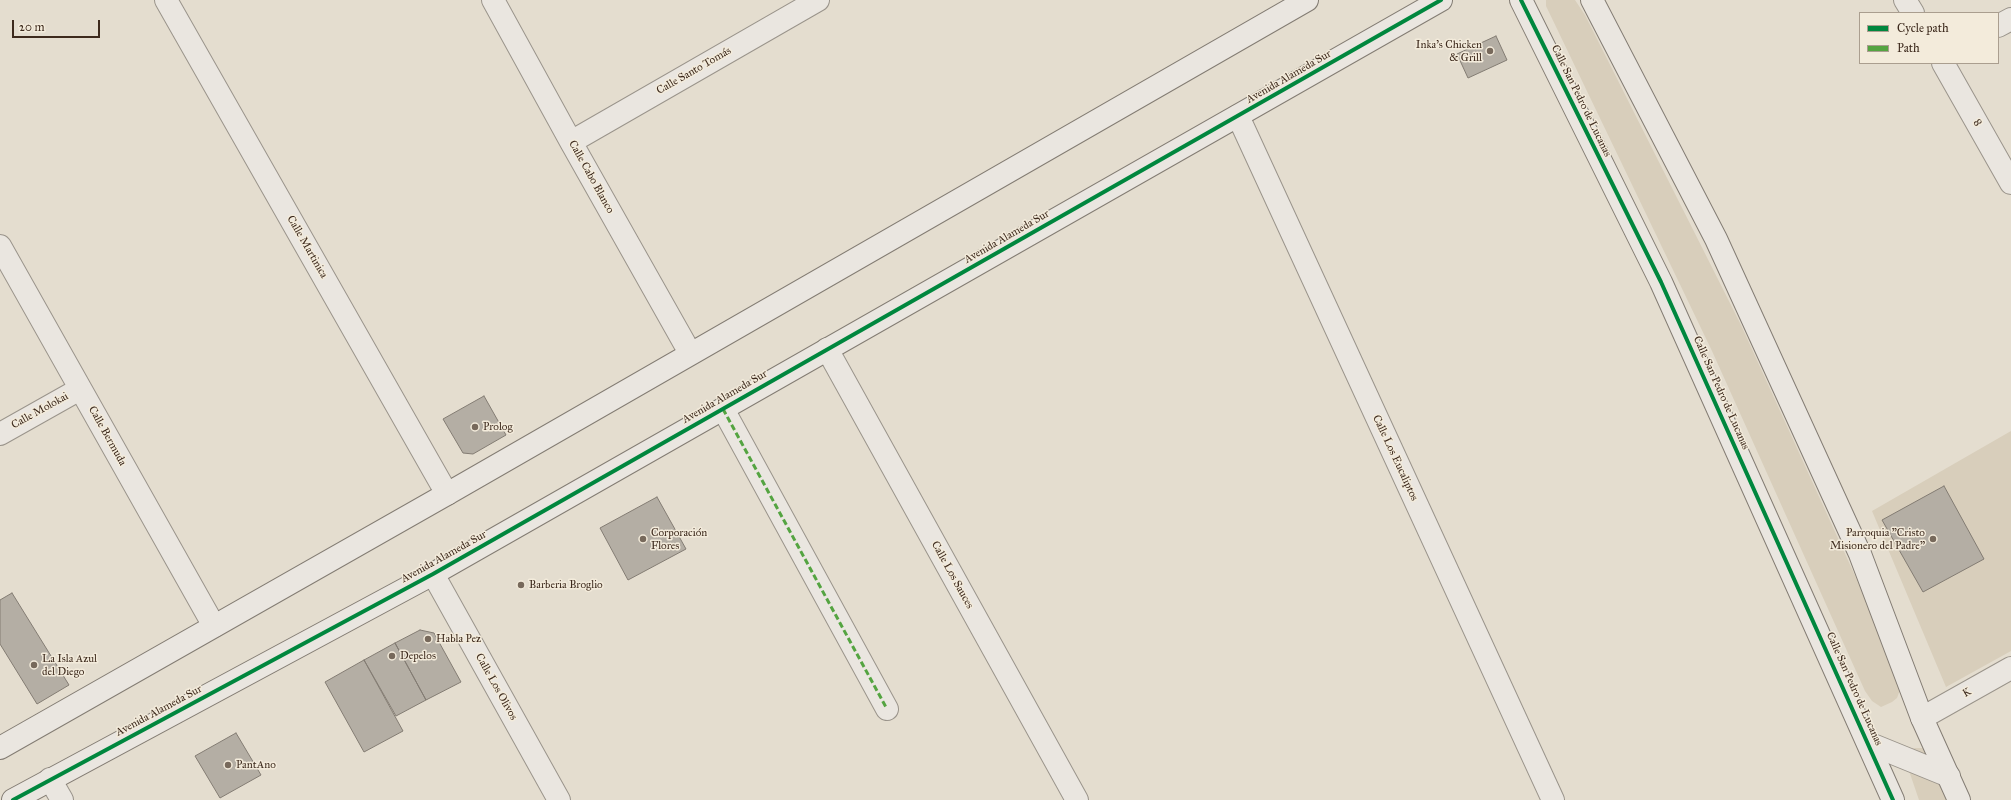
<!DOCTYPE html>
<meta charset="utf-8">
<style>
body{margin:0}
#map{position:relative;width:2011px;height:800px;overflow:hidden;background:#e4ddcf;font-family:"IM FELL Great Primer",serif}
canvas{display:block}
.legend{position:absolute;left:1859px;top:12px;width:140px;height:52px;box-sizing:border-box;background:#f3ebdb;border:1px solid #aa9e8f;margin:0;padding:5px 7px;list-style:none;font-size:12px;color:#3d2a1d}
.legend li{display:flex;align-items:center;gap:8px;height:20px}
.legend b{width:20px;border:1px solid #aa9e8f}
.scale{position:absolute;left:12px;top:20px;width:88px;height:18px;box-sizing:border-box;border:2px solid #3d2a1d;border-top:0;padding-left:5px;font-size:12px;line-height:14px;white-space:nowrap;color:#3d2a1d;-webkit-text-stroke:3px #f3ebdb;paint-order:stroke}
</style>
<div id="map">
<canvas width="2011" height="800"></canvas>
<ul class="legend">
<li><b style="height:5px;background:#00873e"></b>Cycle path</li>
<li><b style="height:5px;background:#54a441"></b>Path</li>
</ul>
<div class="scale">20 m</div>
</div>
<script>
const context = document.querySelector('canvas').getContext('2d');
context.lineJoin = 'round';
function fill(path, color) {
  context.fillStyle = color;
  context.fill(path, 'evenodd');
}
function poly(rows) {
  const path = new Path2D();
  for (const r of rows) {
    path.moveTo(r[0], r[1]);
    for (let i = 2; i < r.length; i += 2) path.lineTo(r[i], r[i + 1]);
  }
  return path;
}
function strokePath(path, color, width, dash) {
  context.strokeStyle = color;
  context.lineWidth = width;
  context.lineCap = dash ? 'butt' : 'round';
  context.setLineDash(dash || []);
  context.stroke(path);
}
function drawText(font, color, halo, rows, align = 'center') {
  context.font = font + ' "IM FELL Great Primer",serif';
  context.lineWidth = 3;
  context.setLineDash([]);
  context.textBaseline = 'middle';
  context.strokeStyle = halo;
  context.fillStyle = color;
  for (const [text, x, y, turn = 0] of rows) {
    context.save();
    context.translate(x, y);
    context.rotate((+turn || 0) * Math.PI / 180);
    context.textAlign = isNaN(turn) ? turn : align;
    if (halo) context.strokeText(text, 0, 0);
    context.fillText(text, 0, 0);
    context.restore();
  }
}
const green = poly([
 [1546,0,1575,0,1585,15,1741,325,1897,668,1900,690,1897,698,1892,702,1881,707,1872,701,1865,691,1712,351,1546,6],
 [2011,431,2011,651,1946,687,1872,511],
 [1915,748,1924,748,1952,800,1919,800,1906,762,1910,749]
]);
const building = poly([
 [1496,36,1507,60,1468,78,1457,54,1496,36],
 [484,396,506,435,473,454,463,453,443,419,484,396],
 [1944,486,1984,559,1923,592,1882,520,1944,486],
 [657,497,686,549,628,580,600,528,657,497],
 [12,593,69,685,37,704,0,644,0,600,12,593],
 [420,630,434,633,461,682,426,700,395,643,420,630],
 [395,643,426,700,396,716,364,660,395,643],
 [364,660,403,731,364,752,325,682,364,660],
 [236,733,261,775,220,798,195,756,236,733]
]);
const street = poly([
 [166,0,447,494],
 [493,0,571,142,690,353],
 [1905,0,1913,13],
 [1998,26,2011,19],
 [1943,63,2011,183],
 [1238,116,1553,800],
 [571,142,818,0],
 [0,246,214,626],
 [827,349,1077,800],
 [723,409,887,709],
 [0,434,80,389],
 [433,574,559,800],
 [1922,718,2011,668],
 [1868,743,1949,776],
 [50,779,62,800]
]);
const secondary = poly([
 [1521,0,1661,282,1893,800],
 [1592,0,1716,239,1860,554,1922,718,1959,800],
 [0,748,447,494,1307,0],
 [13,800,433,574,1441,0]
]);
const quiet = poly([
 [723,409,887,709]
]);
const cycleway = poly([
 [1521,0,1661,282,1893,800],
 [13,800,433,574,1441,0]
]);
const markers = [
 [1490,51,4,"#77695b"],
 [475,427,4,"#77695b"],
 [643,539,4,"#77695b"],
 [1933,539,4,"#77695b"],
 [521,585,4,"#77695b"],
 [428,639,4,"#77695b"],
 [392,656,4,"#77695b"],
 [34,665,4,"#77695b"],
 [228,765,4,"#77695b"]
];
const poiNames = [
 ["Inka's Chicken",1482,45,"right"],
 ["& Grill",1482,58,"right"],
 ["Prolog",483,427],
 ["Corporación",651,533],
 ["Flores",651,546],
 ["Parroquia \"Cristo",1925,533,"right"],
 ["Misionero del Padre\"",1925,546,"right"],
 ["Barberia Broglio",529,585],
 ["Habla Pez",436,639],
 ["Depelos",400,656],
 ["La Isla Azul",42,659],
 ["del Diego",42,672],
 ["PantAno",236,765]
];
const streetNames = [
 ["Calle Santo Tomás",694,71,-30],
 ["Avenida Alameda Sur",1289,77,-30],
 ["Calle San Pedro de Lucanas",1581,101,64],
 ["8",1977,123,60],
 ["Calle Cabo Blanco",591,177,61],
 ["Avenida Alameda Sur",1007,237,-30],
 ["Calle Martinica",307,247,60],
 ["Calle San Pedro de Lucanas",1721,393,66],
 ["Avenida Alameda Sur",725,397,-30],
 ["Calle Molokai",40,411,-29],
 ["Calle Bermuda",107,436,61],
 ["Calle Los Eucaliptos",1395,458,65],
 ["Avenida Alameda Sur",444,557,-29],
 ["Calle Los Sauces",952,575,61],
 ["Calle Los Olivos",496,687,61],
 ["Calle San Pedro de Lucanas",1854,689,66],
 ["K",1967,693,-29],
 ["Avenida Alameda Sur",159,711,-28]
];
fill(green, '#d8cebb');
fill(building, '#b4aea4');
strokePath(building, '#837c73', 1);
strokePath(street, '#9a948b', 24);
strokePath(secondary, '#837c73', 24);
strokePath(street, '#eae6e0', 22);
strokePath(secondary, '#eae6e0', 22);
strokePath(quiet, '#54a441', 3, [6, 3]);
strokePath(cycleway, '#00873e', 4);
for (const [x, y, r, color] of markers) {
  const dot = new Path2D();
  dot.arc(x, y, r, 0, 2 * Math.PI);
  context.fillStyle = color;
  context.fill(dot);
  strokePath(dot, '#f3ebdb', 1.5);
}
drawText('11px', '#3d2a1d', '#f3ebdb', poiNames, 'left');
drawText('11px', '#3d2a1d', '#f3ebdb', streetNames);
</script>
